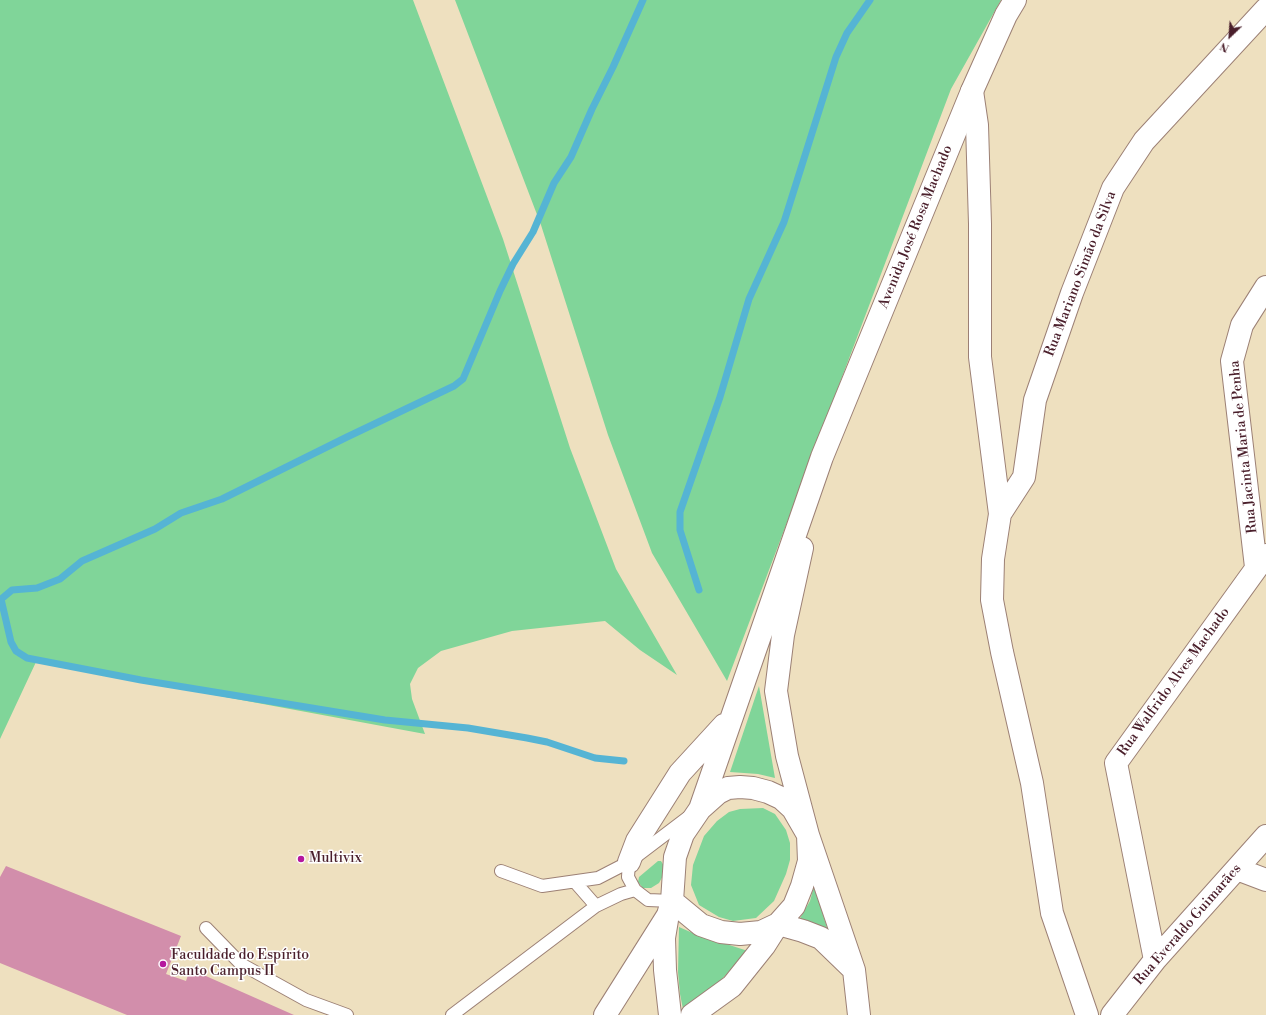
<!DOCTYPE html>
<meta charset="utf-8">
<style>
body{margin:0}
#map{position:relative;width:1266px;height:1015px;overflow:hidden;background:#eee0bf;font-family:"Libre Bodoni",serif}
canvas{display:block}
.north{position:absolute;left:1210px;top:16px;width:40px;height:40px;-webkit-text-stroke:3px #fff;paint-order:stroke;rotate:205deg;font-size:11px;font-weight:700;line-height:16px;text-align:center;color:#4a1f2b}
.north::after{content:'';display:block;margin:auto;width:14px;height:18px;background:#4a1f2b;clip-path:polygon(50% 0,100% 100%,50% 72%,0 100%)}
</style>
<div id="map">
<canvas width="1266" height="1015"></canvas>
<div class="north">N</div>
</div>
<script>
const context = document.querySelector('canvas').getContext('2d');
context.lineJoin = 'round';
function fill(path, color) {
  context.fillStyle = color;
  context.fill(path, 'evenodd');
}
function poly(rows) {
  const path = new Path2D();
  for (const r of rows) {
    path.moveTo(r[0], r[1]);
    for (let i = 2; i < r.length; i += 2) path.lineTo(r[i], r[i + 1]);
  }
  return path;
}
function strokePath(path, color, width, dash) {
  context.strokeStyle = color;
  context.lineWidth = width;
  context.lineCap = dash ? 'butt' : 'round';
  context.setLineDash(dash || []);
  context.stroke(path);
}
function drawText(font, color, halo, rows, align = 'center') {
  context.font = font + ' "Libre Bodoni",serif';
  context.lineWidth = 3;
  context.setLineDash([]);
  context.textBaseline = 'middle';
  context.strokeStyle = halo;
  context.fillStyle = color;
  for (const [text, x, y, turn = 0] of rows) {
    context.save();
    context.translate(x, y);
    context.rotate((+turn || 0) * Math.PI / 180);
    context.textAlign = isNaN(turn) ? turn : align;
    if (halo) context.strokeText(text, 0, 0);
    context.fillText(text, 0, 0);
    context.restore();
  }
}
const green = poly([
 [0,0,413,0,503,239,570,448,616,569,677,675,640,650,605,621,512,631,441,651,418,668,410,684,412,699,425,734,36,662,0,739],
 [455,0,1001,0,951,89,727,681,652,553,608,435,541,225],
 [759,686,775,778,758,774,730,772],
 [763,808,775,814,786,830,790,843,790,860,786,874,774,901,756,918,733,921,719,917,699,905,691,885,693,865,704,836,717,821,729,812,740,809],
 [658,861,661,861,664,866,665,872,659,883,651,888,643,888,638,882,639,877],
 [814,886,829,934,799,920,810,901],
 [679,927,695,934,748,951,721,980,683,1009,680,994,678,972]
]);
const stream = poly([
 [699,590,680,530,680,512,720,397,749,299,784,222,836,57,847,33,870,0],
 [1,599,11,642,16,651,27,658,141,680,385,720,468,728,527,738,547,742,595,758,624,761],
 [0,600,12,590,37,588,60,579,82,561,155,529,181,513,222,499,347,437,454,386,463,379,500,291,513,264,533,232,554,183,571,157,592,109,613,67,643,0]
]);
const building = poly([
 [6,866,181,936,166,974,186,981,190,969,294,1015,127,1015,0,963,0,877]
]);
const lane = poly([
 [629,862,628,877,635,890,648,900,672,901],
 [501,871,542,886,598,878,629,862,687,818],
 [575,882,596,906],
 [206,928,241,964,306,1000,347,1015],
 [452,1015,596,906,621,894,635,890]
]);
const street = poly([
 [972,91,977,125,980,224,980,357,1000,514,993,559,992,600,1002,652,1032,783,1052,913,1087,1015],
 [1000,514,1024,477,1035,400,1072,293,1113,188,1144,141,1266,9],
 [1256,567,1232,361,1242,325,1266,287],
 [1237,869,1266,880],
 [1155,960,1116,763,1266,555],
 [1112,1015,1155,960,1266,836]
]);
const secondary = poly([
 [700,809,718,793,728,788,740,787,753,788,768,792,781,798,793,809,808,835,854,970,859,1015],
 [629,862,637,841,680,773,724,725],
 [672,901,701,925,721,932,740,934,761,932,778,924,803,931,821,938,851,967],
 [667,920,664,938,665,970,670,1015],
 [605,1015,668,915,672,901,675,857,683,834,700,809,822,457,972,91,1006,15,1015,0],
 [692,1015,732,986,764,946,778,924,794,906,802,886,809,861,808,835,787,756,776,691,783,635,802,548]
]);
const markers = [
 [301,859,4,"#b5179e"],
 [163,964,4,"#b5179e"]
];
const streetNames = [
 ["Avenida José Rosa Machado",916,227,-68],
 ["Rua Mariano Simão da Silva",1081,274,-69],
 ["Rua Jacinta Maria de Penha",1244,447,-96],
 ["Rua Walfrido Alves Machado",1174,682,-54],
 ["Rua Everaldo Guimarães",1188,925,-49]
];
const poiNames = [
 ["Multivix",309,859],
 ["Faculdade do Espírito",171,956],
 ["Santo Campus II",171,972]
];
fill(green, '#80d599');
strokePath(stream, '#55b4d4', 7);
fill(building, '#d28eab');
strokePath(lane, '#9c8075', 14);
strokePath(street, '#9c8075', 24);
strokePath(secondary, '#9c8075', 24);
strokePath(lane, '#fff', 12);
strokePath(street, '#fff', 22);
strokePath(secondary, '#fff', 22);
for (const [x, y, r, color] of markers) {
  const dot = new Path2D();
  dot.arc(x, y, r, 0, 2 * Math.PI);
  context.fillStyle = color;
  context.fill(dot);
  strokePath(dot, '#fff', 1.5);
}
drawText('14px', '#4a1f2b', '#fff', streetNames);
drawText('14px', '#4a1f2b', '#fff', poiNames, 'left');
</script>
